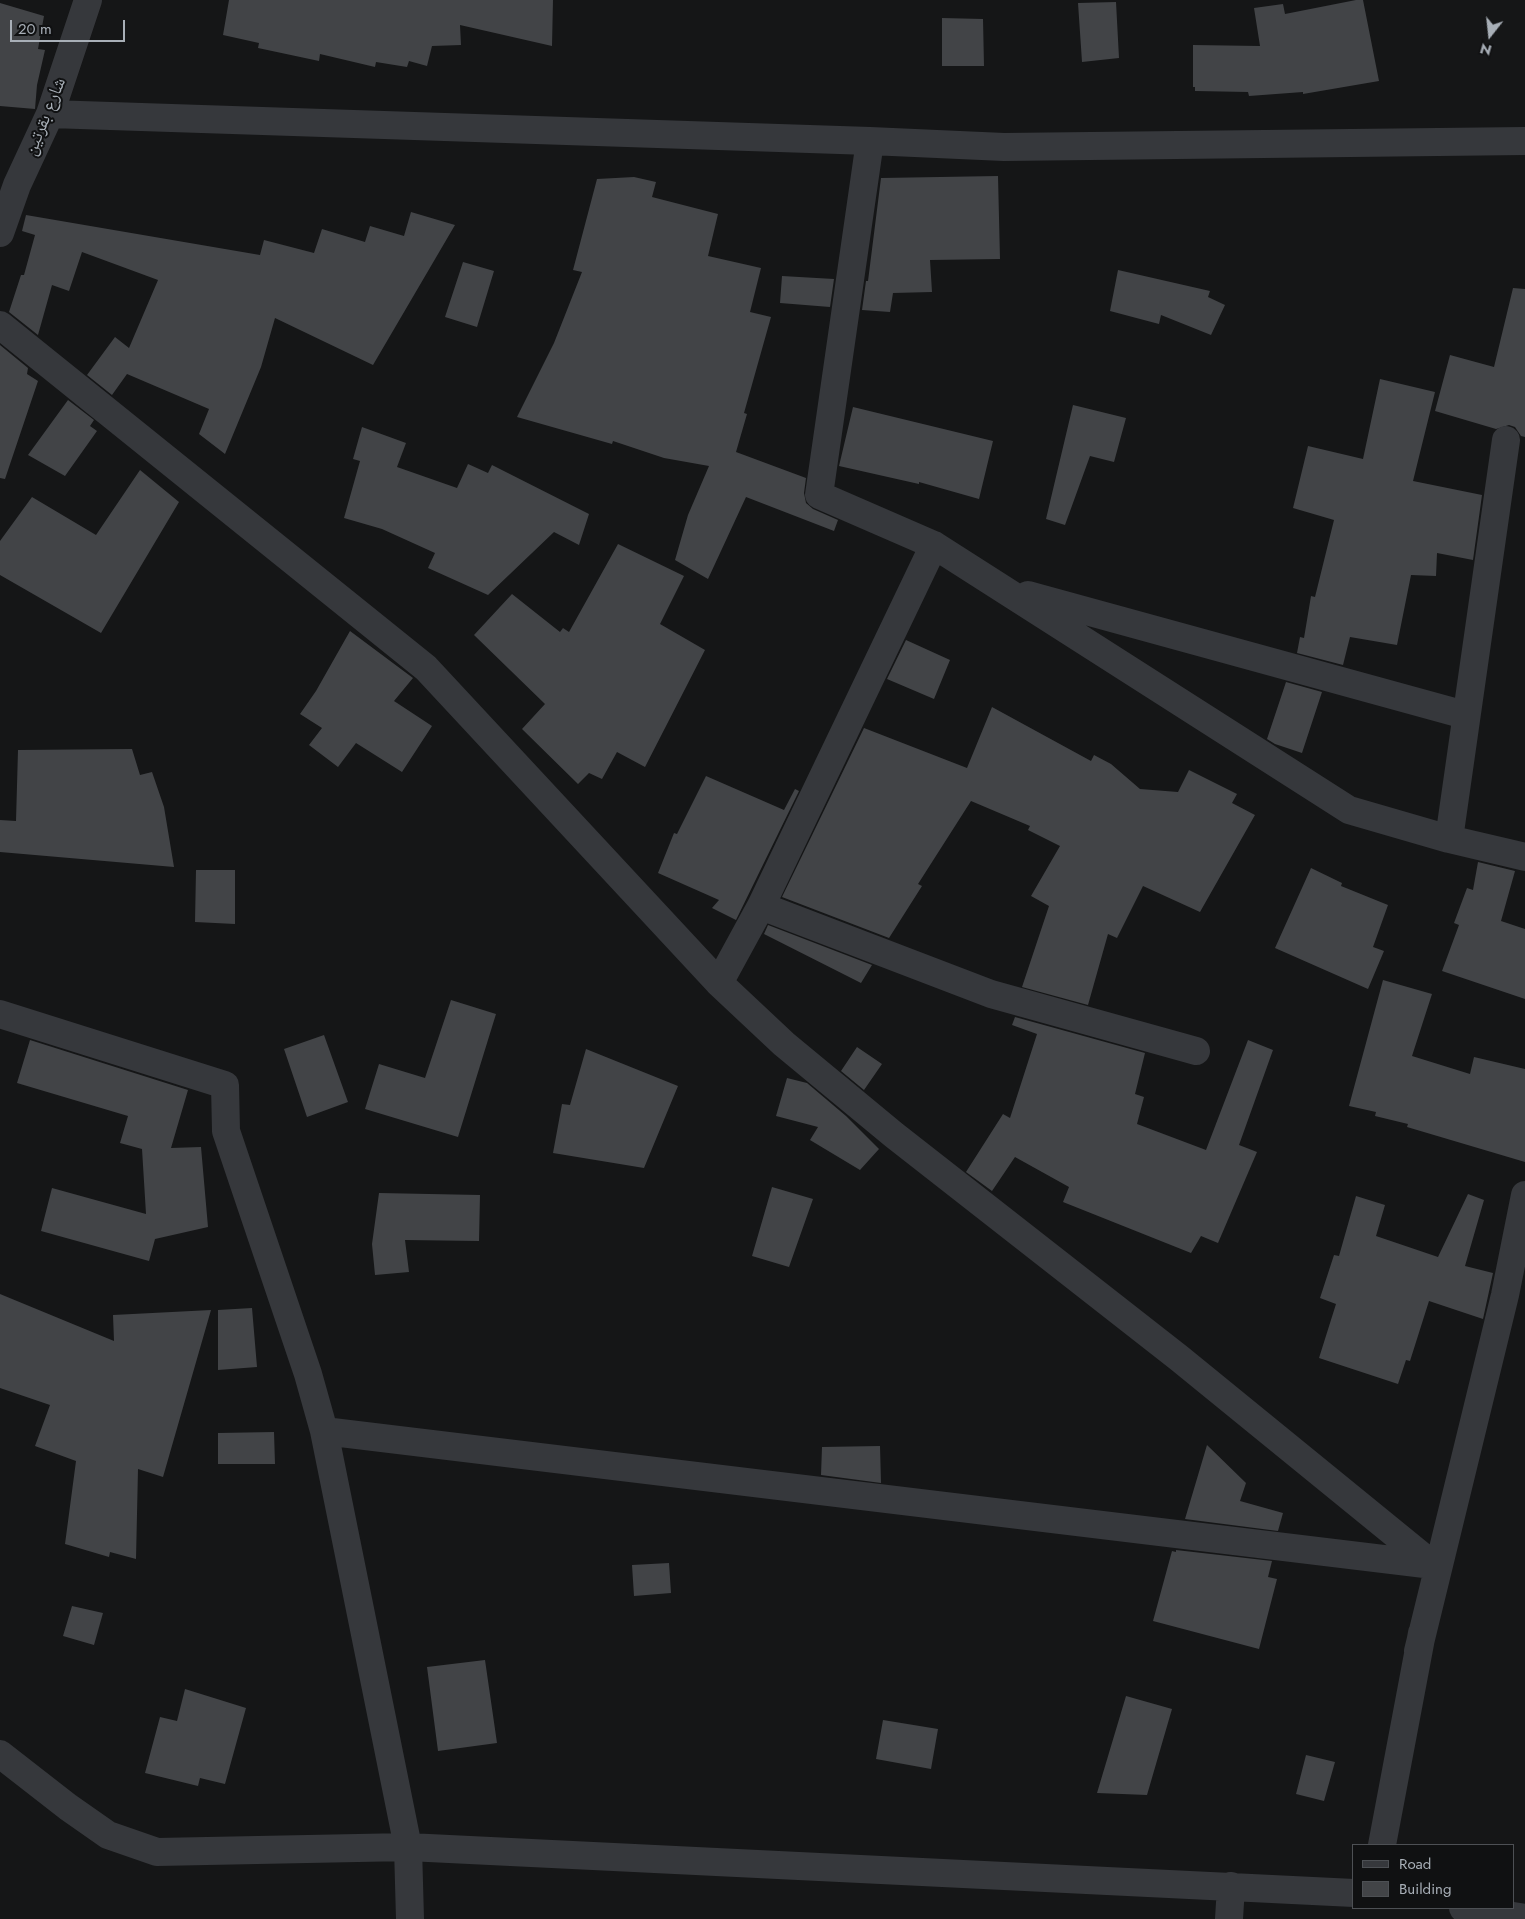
<!DOCTYPE html>
<meta charset="utf-8">
<style>
body{margin:0}
#map{position:relative;width:1525px;height:1919px;overflow:hidden;background:#151617;font-family:Jost,sans-serif}
canvas{display:block}
.legend{position:absolute;left:1352px;top:1844px;width:162px;height:65px;box-sizing:border-box;background:#101112;border:1px solid #4d5054;margin:0;padding:6px 9px;list-style:none;font-size:15px;color:#a8afb7}
.legend li{display:flex;align-items:center;gap:10px;height:25px}
.legend b{width:25px;border:1px solid #4d5054}
.north{position:absolute;left:1465px;top:10px;width:50px;height:50px;-webkit-text-stroke:4px #101112;paint-order:stroke;rotate:196deg;font-size:14px;font-weight:700;line-height:20px;text-align:center;color:#a8afb7}
.north::after{content:'';display:block;margin:auto;width:18px;height:22px;background:#a8afb7;clip-path:polygon(50% 0,100% 100%,50% 72%,0 100%)}
.scale{position:absolute;left:10px;top:20px;width:115px;height:22px;box-sizing:border-box;border:2px solid #a8afb7;border-top:0;padding-left:6px;font-size:15px;line-height:18px;white-space:nowrap;color:#a8afb7;-webkit-text-stroke:4px #101112;paint-order:stroke}
</style>
<div id="map">
<canvas width="1525" height="1919"></canvas>
<ul class="legend">
<li><b style="height:6px;background:#36383c"></b>Road</li>
<li><b style="height:14px;background:#424447"></b>Building</li>
</ul>
<div class="north">N</div>
<div class="scale">20 m</div>
</div>
<script>
const context = document.querySelector('canvas').getContext('2d');
context.lineJoin = 'round';
function fill(path, color) {
  context.fillStyle = color;
  context.fill(path, 'evenodd');
}
function poly(rows) {
  const path = new Path2D();
  for (const r of rows) {
    path.moveTo(r[0], r[1]);
    for (let i = 2; i < r.length; i += 2) path.lineTo(r[i], r[i + 1]);
  }
  return path;
}
function strokePath(path, color, width, dash) {
  context.strokeStyle = color;
  context.lineWidth = width;
  context.lineCap = dash ? 'butt' : 'round';
  context.setLineDash(dash || []);
  context.stroke(path);
}
function drawText(font, color, halo, rows, align = 'center') {
  context.font = font + ' Jost,"Noto Naskh Arabic",sans-serif';
  context.lineWidth = 4;
  context.setLineDash([]);
  context.textBaseline = 'middle';
  context.strokeStyle = halo;
  context.fillStyle = color;
  for (const [text, x, y, turn = 0] of rows) {
    context.save();
    context.translate(x, y);
    context.rotate((+turn || 0) * Math.PI / 180);
    context.textAlign = isNaN(turn) ? turn : align;
    if (halo) context.strokeText(text, 0, 0);
    context.fillText(text, 0, 0);
    context.restore();
  }
}
const building = poly([
 [229,0,553,0,552,46,460,25,461,45,432,46,427,66,409,61,407,67,376,62,375,67,320,54,319,61,258,48,259,43,223,35],
 [1356,0,1363,0,1379,81,1303,94,1303,92,1249,96,1248,92,1195,91,1195,87,1193,87,1193,45,1260,46,1254,8,1283,4,1285,14],
 [1116,2,1119,58,1082,62,1078,3],
 [0,3,44,16,38,49,45,50,37,85,35,109,0,106],
 [942,18,983,19,984,66,942,66],
 [998,176,1000,259,930,260,932,292,893,293,890,312,862,310,866,281,868,281,881,178],
 [634,177,656,182,652,197,718,214,708,256,761,268,750,312,771,317,744,413,747,414,736,452,806,478,804,493,806,503,813,509,838,520,834,531,746,497,708,579,675,560,688,515,709,466,664,458,613,441,612,444,517,417,554,343,582,272,573,270,597,179],
 [411,212,455,225,373,365,275,318,261,367,225,454,199,434,209,409,127,374,112,395,87,375,115,337,129,348,158,280,82,252,69,291,52,285,38,335,9,312,21,275,24,275,35,235,22,231,26,215,260,255,264,240,314,253,322,229,365,242,370,226,404,236],
 [463,262,494,271,477,327,445,317],
 [1118,270,1210,291,1208,297,1225,305,1211,335,1161,315,1159,324,1110,311],
 [782,276,834,279,830,307,780,303],
 [1513,288,1525,289,1525,437,1521,436,1515,427,1509,425,1496,429,1435,411,1450,355,1494,367],
 [0,345,28,368,27,374,38,381,5,479,0,478],
 [1380,379,1435,392,1413,481,1482,495,1473,560,1437,553,1436,576,1411,575,1397,645,1350,637,1343,665,1297,653,1300,637,1304,638,1311,596,1315,597,1334,520,1293,508,1308,446,1363,459],
 [68,400,94,420,90,426,97,431,65,476,28,455],
 [1073,405,1126,418,1114,462,1090,456,1065,525,1046,519],
 [853,407,993,441,979,499,919,482,919,484,839,466],
 [362,427,406,443,397,467,457,488,468,464,488,473,492,465,589,514,579,545,554,532,488,595,428,568,435,553,382,529,344,518,360,461,353,459],
 [140,470,179,502,101,633,0,575,0,541,32,497,96,535],
 [618,544,684,576,660,624,705,650,645,767,617,752,602,779,589,773,578,784,522,729,545,704,474,635,512,594,560,632,563,628,569,632],
 [350,631,413,678,394,701,432,726,402,772,356,743,338,767,309,745,322,728,300,714,316,691],
 [906,640,950,660,934,699,887,679],
 [1286,682,1322,692,1302,753,1275,744,1267,739],
 [992,707,1091,761,1094,755,1111,764,1140,789,1178,792,1189,770,1237,794,1232,803,1255,815,1200,912,1143,886,1117,938,1108,934,1088,1005,1022,987,1049,906,1031,896,1060,846,1028,830,1030,826,971,801,918,884,922,886,889,938,782,897,864,728,967,768],
 [132,749,140,775,152,772,164,807,174,867,0,852,0,820,16,821,18,750],
 [706,776,784,810,795,789,799,791,736,920,712,908,719,900,658,873,674,833,677,834],
 [1478,862,1515,871,1501,921,1525,929,1525,999,1442,971,1459,925,1454,923,1467,888,1473,890],
 [1311,868,1342,883,1341,886,1388,905,1373,947,1384,951,1368,989,1275,948],
 [196,870,235,870,235,924,195,922],
 [768,925,872,965,861,983,764,934],
 [1383,980,1432,994,1412,1056,1470,1074,1474,1057,1525,1069,1525,1162,1407,1127,1408,1124,1375,1116,1376,1112,1349,1106],
 [451,1000,496,1014,458,1137,365,1109,379,1064,425,1078],
 [1015,1017,1145,1053,1135,1094,1144,1097,1137,1124,1206,1150,1248,1040,1273,1050,1239,1145,1257,1152,1218,1243,1201,1236,1191,1253,1063,1202,1069,1187,1015,1157,992,1191,966,1172,1003,1114,1010,1118,1037,1034,1012,1025],
 [324,1035,348,1102,307,1117,284,1049],
 [30,1040,188,1090,171,1148,201,1147,208,1227,155,1239,149,1261,41,1231,52,1188,146,1214,142,1149,120,1143,128,1116,17,1083],
 [857,1047,882,1064,864,1090,841,1071],
 [586,1049,678,1086,644,1168,553,1153,562,1104,570,1105],
 [787,1078,807,1083,846,1116,879,1149,860,1170,810,1140,818,1127,776,1116],
 [772,1187,813,1199,789,1267,752,1256],
 [379,1193,480,1195,479,1241,405,1240,409,1272,375,1275,372,1244],
 [1468,1194,1484,1200,1465,1266,1493,1273,1483,1319,1429,1301,1410,1361,1406,1360,1398,1384,1319,1358,1336,1304,1320,1298,1334,1255,1339,1256,1356,1196,1385,1205,1376,1236,1438,1257],
 [0,1294,114,1341,113,1315,211,1310,163,1477,138,1469,136,1559,110,1552,109,1557,65,1544,76,1461,35,1446,50,1405,0,1388],
 [252,1308,257,1367,218,1370,218,1310],
 [274,1432,275,1464,218,1464,218,1433],
 [1207,1445,1246,1483,1240,1501,1283,1513,1278,1531,1185,1519],
 [880,1446,881,1483,821,1475,822,1447],
 [1176,1550,1272,1561,1268,1577,1277,1579,1259,1649,1153,1621,1172,1551,1176,1552],
 [669,1563,671,1593,634,1596,632,1565],
 [72,1606,103,1613,94,1645,63,1636],
 [485,1660,497,1743,438,1751,427,1667],
 [185,1689,246,1708,225,1784,200,1778,198,1786,145,1773,160,1717,177,1721],
 [1126,1696,1172,1709,1147,1795,1097,1793],
 [883,1720,938,1729,931,1769,876,1759],
 [1306,1755,1335,1762,1324,1801,1296,1794]
]);
const minor = poly([
 [50,114,870,141,1004,147,1525,141],
 [870,141,819,495,934,545,1349,810,1449,839,1525,857],
 [0,233,17,185,50,114,88,0],
 [0,325,426,668,719,983,784,1044,894,1135,1179,1358,1433,1565],
 [1028,595,1465,715],
 [1449,839,1506,440],
 [761,906,991,994,1196,1051],
 [719,983,761,906,934,545],
 [0,1014,225,1085,226,1131,308,1374,324,1431,408,1847,410,1919],
 [324,1431,1433,1565],
 [1418,1651,1505,1295,1525,1195],
 [0,1754,68,1807,108,1835,157,1852,408,1847,1354,1893],
 [1382,1845,1422,1633],
 [1463,1908,1525,1918],
 [1229,1919,1231,1886]
]);
const streetNames = [
 ["شارع بقرتين",46,117,-68]
];
fill(building, '#424447');
strokePath(minor, '#36383c', 28);
drawText('18px', '#a8afb7', '#101112', streetNames);
</script>
